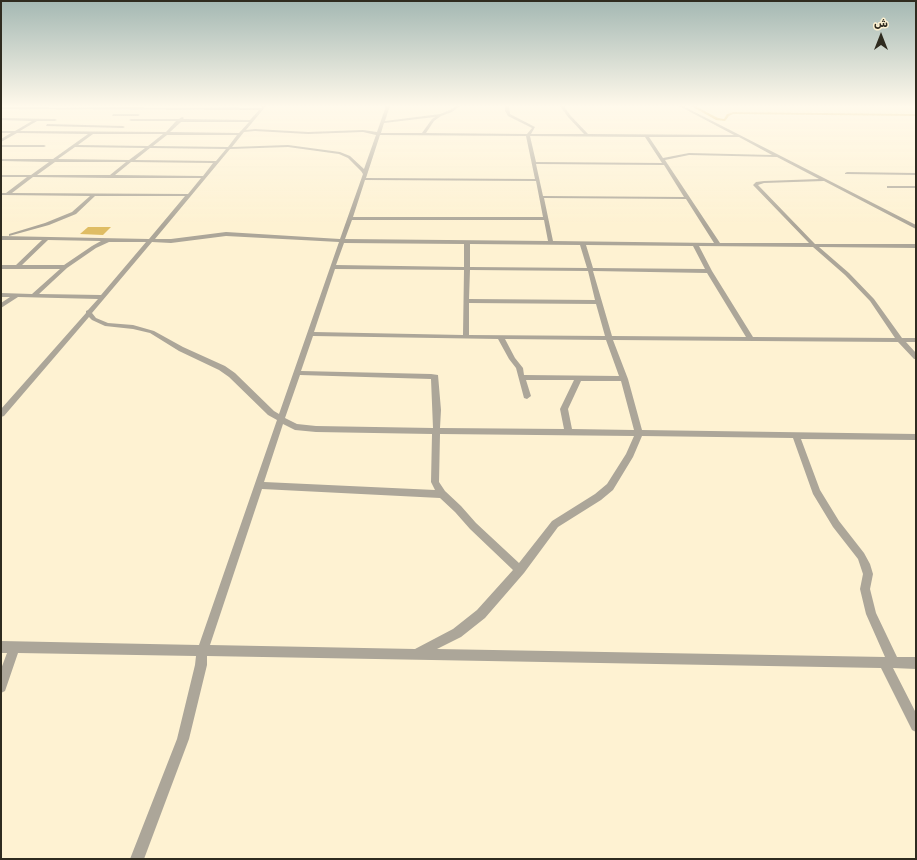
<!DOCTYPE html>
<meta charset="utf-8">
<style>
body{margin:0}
#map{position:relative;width:917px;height:860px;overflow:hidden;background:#fef2d2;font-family:Rubik,"Noto Sans Arabic",sans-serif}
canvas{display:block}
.frame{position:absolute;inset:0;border:2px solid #2f2b1f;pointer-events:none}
.north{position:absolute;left:861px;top:16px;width:40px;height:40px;-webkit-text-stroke:3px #fef2d2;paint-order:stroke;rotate:0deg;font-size:11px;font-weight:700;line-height:16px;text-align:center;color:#2f2b1f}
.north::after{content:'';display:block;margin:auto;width:14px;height:18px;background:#2f2b1f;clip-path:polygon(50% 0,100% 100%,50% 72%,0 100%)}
</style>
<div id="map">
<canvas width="917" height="860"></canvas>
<div class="frame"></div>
<div class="north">ش</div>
</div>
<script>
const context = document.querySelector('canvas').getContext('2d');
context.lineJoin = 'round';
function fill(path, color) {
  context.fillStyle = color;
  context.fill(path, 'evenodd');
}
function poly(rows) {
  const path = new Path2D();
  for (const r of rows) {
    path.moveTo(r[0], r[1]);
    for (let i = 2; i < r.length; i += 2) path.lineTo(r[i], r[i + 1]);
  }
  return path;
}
const water = poly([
 [88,227,111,227,103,235,80,234]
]);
const canal = poly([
 [691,106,695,106,718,118,724,119,727,114,733,112,916,114,916,116,733,114,729,116,725,121,716,120,691,106]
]);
const minor = poly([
 [262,106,266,106,246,130,255,129,308,132,363,130,377,132,386,106,390,106,385,121,440,114,450,110,456,106,460,106,452,112,441,116,434,121,426,133,527,134,532,128,508,116,505,111,505,106,509,106,510,114,535,127,531,134,584,134,568,117,560,106,564,106,570,115,588,134,734,135,679,106,683,106,916,225,916,229,914,228,824,181,764,183,758,185,815,244,916,244,916,248,819,247,849,273,874,299,902,338,916,338,916,342,906,342,916,353,916,359,914,359,898,342,613,340,628,379,642,430,916,434,916,440,801,439,820,490,839,521,864,553,870,564,873,574,870,589,876,613,897,657,916,657,916,669,893,668,916,713,916,732,912,730,881,668,207,656,207,665,189,739,144,859,130,859,177,739,195,665,196,656,18,653,5,691,1,693,1,669,7,653,1,653,1,641,199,645,277,420,268,415,229,377,219,370,179,351,150,333,133,329,105,326,92,320,89,317,4,416,1,417,1,409,86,313,86,311,88,310,98,299,18,297,1,308,1,303,10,297,1,297,1,293,32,294,60,269,1,269,1,265,16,265,42,240,1,240,1,236,149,239,185,196,95,196,76,214,49,225,9,236,9,234,45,223,72,212,90,196,1,195,1,193,6,193,27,177,1,177,1,175,31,175,49,162,1,161,1,159,53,159,88,134,17,133,1,142,1,139,11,133,1,133,1,131,15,131,32,121,1,120,1,118,55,119,57,120,55,121,37,121,20,131,166,132,176,121,131,121,129,120,131,119,179,119,182,117,184,118,183,119,250,120,259,110,1,109,1,107,261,108,262,106],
 [435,117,432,119,422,133,381,133,384,123,435,117],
 [181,122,249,122,239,133,170,132,181,122],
 [255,131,308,134,363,132,376,135,364,169,350,156,340,152,288,145,232,147,244,132,255,131],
 [93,134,163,134,148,146,78,145,93,134],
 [167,135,237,135,228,147,153,146,167,135],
 [380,135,526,136,535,179,366,178,380,135],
 [530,136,645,137,662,163,536,162,530,136],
 [649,137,739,137,772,155,689,153,663,158,649,137],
 [75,147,145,148,129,160,58,159,75,147],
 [288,147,339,154,348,158,361,171,363,174,340,239,226,232,171,239,155,239,230,149,288,147],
 [150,148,226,149,216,161,135,160,150,148],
 [689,155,777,157,819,179,764,181,756,182,753,185,809,243,720,243,665,160,689,155],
 [55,162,126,162,110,175,37,175,55,162],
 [131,162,213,163,203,176,115,175,131,162],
 [536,164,664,165,684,197,543,196,536,164],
 [33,177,110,178,201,178,188,194,12,193,33,177],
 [365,180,536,181,543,217,353,217,365,180],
 [544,198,686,199,714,243,553,241,544,198],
 [352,220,544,220,548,241,345,239,352,220],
 [226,236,339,242,279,414,274,411,235,373,225,366,183,347,154,331,133,325,108,323,96,318,92,313,152,242,171,243,226,236],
 [48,240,101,241,92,246,64,265,22,265,48,240],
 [109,242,146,242,101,295,39,294,67,268,96,248,109,242],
 [344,243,464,244,464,267,336,265,344,243],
 [470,244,580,245,587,268,470,267,470,244],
 [586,245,693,246,705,269,593,268,586,245],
 [699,246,813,247,845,275,870,301,895,338,753,337,712,271,699,246],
 [335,269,464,270,463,335,314,332,335,269],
 [470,270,588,271,595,300,469,299,470,270],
 [593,271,707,273,746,337,612,336,593,271],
 [469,303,596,304,605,336,469,335,469,303],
 [313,336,498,339,509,359,516,368,524,398,527,399,531,396,526,380,574,380,560,409,564,429,440,428,441,410,438,375,431,374,301,371,313,336],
 [505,339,606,340,619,376,524,375,523,368,515,358,505,339],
 [300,375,431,379,433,428,316,426,297,424,285,418,300,375],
 [581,381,621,381,634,430,572,429,568,409,581,381],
 [283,424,295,430,316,432,432,434,431,482,435,490,264,482,283,424],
 [440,434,634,436,626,454,607,484,595,494,552,521,519,563,476,523,461,506,445,491,439,482,440,434],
 [642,436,793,438,813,494,833,527,858,559,863,574,860,589,866,614,885,657,437,649,461,637,485,618,524,573,558,527,601,500,613,490,633,457,642,436],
 [262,489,440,498,455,512,470,529,513,570,477,610,453,629,415,649,210,645,262,489],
 [113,114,138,114,140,115,138,116,112,116,113,114],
 [47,124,123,126,125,127,123,128,46,126,47,124],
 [1,145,44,145,46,146,44,147,1,147,1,145],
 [847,172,916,173,916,175,845,174,845,173,847,172],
 [887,186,916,186,916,188,887,188,887,186]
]);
fill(water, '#dfbd64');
fill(canal, '#dfbd64');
fill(minor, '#aca699');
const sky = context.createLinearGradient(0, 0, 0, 226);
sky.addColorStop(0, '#a4b8b3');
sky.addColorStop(0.47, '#fff9eb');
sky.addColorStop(1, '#fff9eb00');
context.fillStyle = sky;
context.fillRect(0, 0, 917, 226);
</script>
